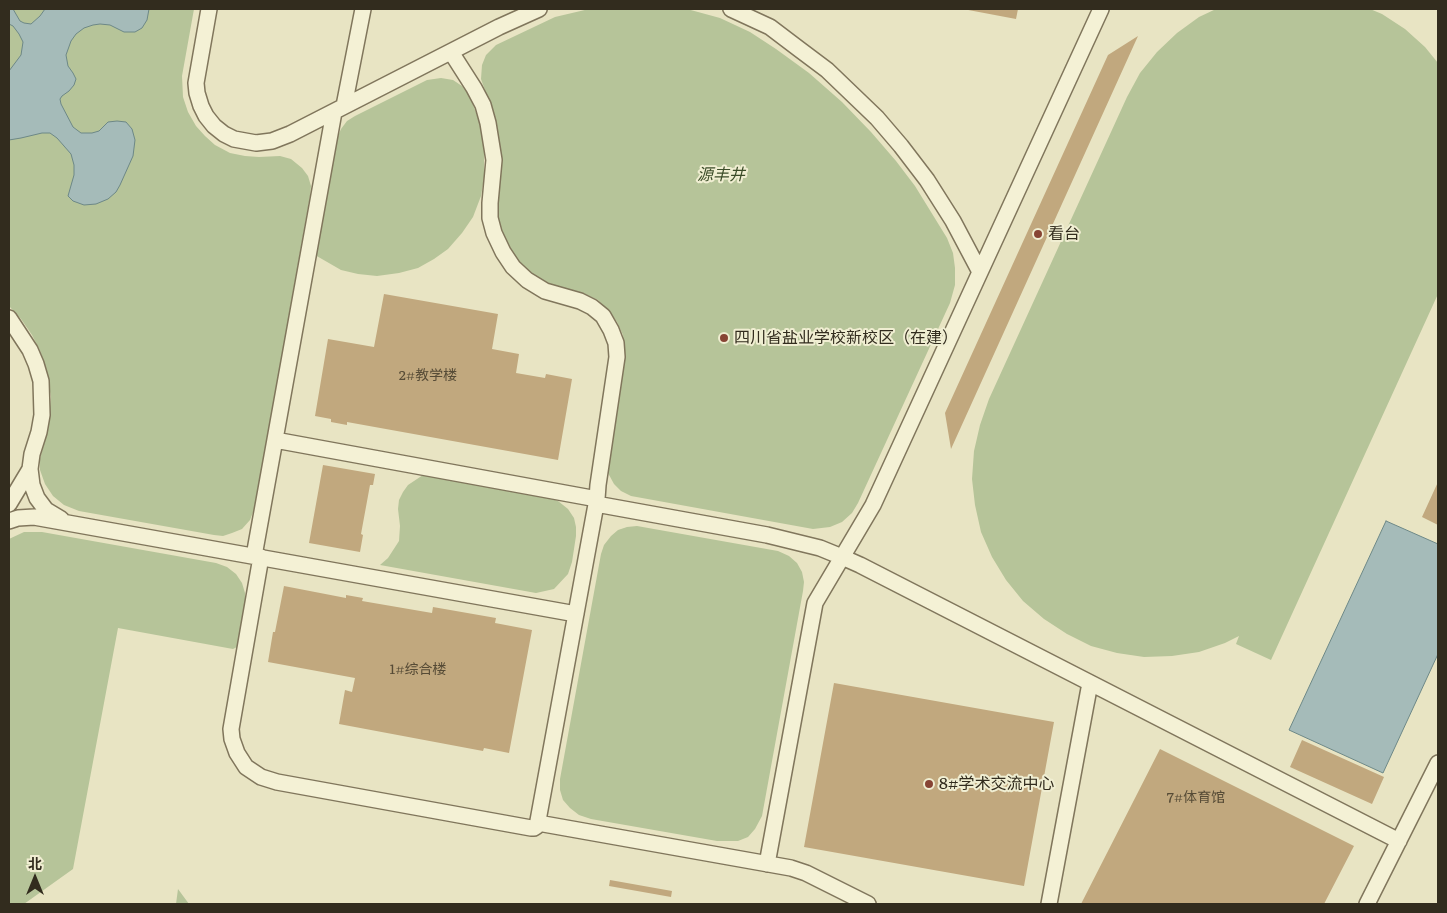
<!DOCTYPE html>
<meta charset="utf-8">
<style>
body{margin:0}
#map{position:relative;width:1447px;height:913px;overflow:hidden;background:#e8e4c3;font-family:Literata,"Noto Sans SC",serif}
canvas{display:block}
.frame{position:absolute;inset:0;border:10px solid #322c1e;pointer-events:none}
.north{position:absolute;left:10px;top:853px;width:50px;height:50px;-webkit-text-stroke:4px #f0eed2;paint-order:stroke;rotate:0deg;font-size:14px;font-weight:700;line-height:20px;text-align:center;color:#322c1e}
.north::after{content:'';display:block;margin:auto;width:18px;height:22px;background:#322c1e;clip-path:polygon(50% 0,100% 100%,50% 72%,0 100%)}
</style>
<div id="map">
<canvas width="1447" height="913"></canvas>
<div class="frame"></div>
<div class="north">北</div>
</div>
<script>
const context = document.querySelector('canvas').getContext('2d');
context.lineJoin = 'round';
function fill(path, color) {
  context.fillStyle = color;
  context.fill(path, 'evenodd');
}
function poly(rows) {
  const path = new Path2D();
  for (const r of rows) {
    path.moveTo(r[0], r[1]);
    for (let i = 2; i < r.length; i += 2) path.lineTo(r[i], r[i + 1]);
  }
  return path;
}
function strokePath(path, color, width, dash) {
  context.strokeStyle = color;
  context.lineWidth = width;
  context.lineCap = dash ? 'butt' : 'round';
  context.setLineDash(dash || []);
  context.stroke(path);
}
function drawText(font, color, halo, rows, align = 'center') {
  context.font = font + ' Literata,"Noto Sans SC",serif';
  context.lineWidth = 4;
  context.setLineDash([]);
  context.textBaseline = 'middle';
  context.strokeStyle = halo;
  context.fillStyle = color;
  for (const [text, x, y, turn = 0] of rows) {
    context.save();
    context.translate(x, y);
    context.rotate((+turn || 0) * Math.PI / 180);
    context.textAlign = isNaN(turn) ? turn : align;
    if (halo) context.strokeText(text, 0, 0);
    context.fillText(text, 0, 0);
    context.restore();
  }
}
const green = poly([
 [9,9,194,9,182,76,183,97,188,112,196,126,205,136,215,145,230,153,245,156,259,157,280,156,291,159,302,168,308,176,311,186,310,196,255,507,250,520,242,529,232,533,223,536,214,535,79,511,64,505,53,496,45,484,40,470,40,459,48,429,51,397,48,380,45,365,40,351,32,335,21,319,9,306],
 [589,9,687,9,720,18,750,32,776,49,809,73,842,102,871,132,896,161,915,186,947,238,953,253,955,268,955,285,950,303,858,503,852,513,842,522,830,527,813,529,631,496,621,491,614,484,608,473,606,460,624,363,624,348,623,335,617,322,609,311,598,300,583,293,550,284,534,275,523,266,511,252,505,241,500,228,497,210,498,192,501,173,498,135,495,119,481,79,482,65,486,55,496,45,555,17],
 [1216,9,1370,9,1382,14,1405,29,1425,47,1438,63,1438,294,1271,660,1236,644,1239,636,1225,643,1199,652,1172,656,1144,657,1117,653,1091,646,1067,634,1044,619,1023,601,1006,580,992,557,981,532,975,505,972,479,974,451,980,425,989,399,1127,97,1140,73,1157,52,1177,33,1199,17],
 [441,78,453,80,462,86,469,94,481,126,484,144,484,178,481,196,473,217,462,233,448,249,434,259,418,268,399,273,377,276,358,274,341,270,315,255,336,141,341,129,347,121,355,116,427,80],
 [423,475,547,497,558,501,568,509,574,518,576,527,576,536,572,562,568,574,554,589,536,593,380,565,388,558,399,541,400,526,398,509,399,500,403,492,408,485],
 [637,526,778,551,789,556,797,563,802,572,804,582,803,591,762,816,755,829,748,837,738,841,717,841,591,819,579,815,570,808,563,800,560,790,560,779,601,554,604,545,611,536,618,530,627,527],
 [24,532,42,532,216,563,227,567,236,574,242,583,245,593,245,603,237,647,233,649,118,628,73,869,24,904,9,904,9,539],
 [178,889,189,904,176,904]
]);
const water = poly([
 [9,9,13,9,20,21,24,23,31,24,40,16,45,9,149,9,147,20,142,28,135,32,124,32,110,25,100,24,93,25,84,28,76,34,71,41,66,55,68,66,73,73,76,79,74,85,69,91,62,96,60,99,61,104,73,127,81,133,92,133,99,131,108,122,117,121,126,122,132,129,135,140,133,156,120,185,116,192,108,199,96,204,84,205,73,201,68,196,74,175,74,165,71,154,57,138,50,133,42,133,21,138,9,140,9,71,21,55,23,42,19,34,13,26,9,24,9,9],
 [1386,521,1438,544,1438,654,1383,773,1289,730,1386,521]
]);
const building = poly([
 [963,9,1018,9,1016,19],
 [1138,36,951,449,945,413,1108,55],
 [384,294,498,314,492,349,519,354,516,373,545,378,546,374,572,379,558,460,347,422,347,425,331,422,331,419,315,416,328,339,374,347],
 [323,465,375,474,373,485,370,485,361,534,363,535,360,552,309,543],
 [1438,482,1438,525,1422,517],
 [284,586,346,598,346,595,363,598,362,601,432,613,433,607,496,618,495,623,532,630,509,753,484,748,483,751,339,724,345,690,352,692,355,678,268,662,273,632,275,632],
 [834,683,1054,722,1024,886,804,847],
 [1302,740,1384,777,1372,804,1290,767],
 [1160,749,1354,846,1324,904,1081,904],
 [610,880,672,891,671,897,609,886]
]);
const service = poly([
 [209,9,196,83,197,93,201,106,206,116,214,126,224,134,234,139,256,143,272,141,290,134,499,27,539,9],
 [731,9,770,27,799,49,827,70,877,118,901,146,927,180,953,221,980,272],
 [451,52,474,88,483,105,488,123,494,160,490,203,490,218,494,233,503,252,513,267,527,280,545,291,580,301,592,307,603,316,611,330,616,343,617,357,598,485,597,499],
 [344,106,363,9],
 [9,318,30,350,36,364,41,381,42,415,39,432,32,454,30,469,32,485,37,498,46,510,61,519],
 [9,504,30,469],
 [596,504,767,535,820,548,842,557,860,565,1399,841],
 [9,521,18,518,34,517,576,614],
 [254,556,334,112],
 [261,557,231,729,232,739,237,753,246,767,261,777,277,782,531,828,534,828,537,826,597,499,275,440],
 [538,823,791,868,806,873,868,904],
 [767,864,815,603,873,505,1101,9],
 [1049,904,1090,683],
 [1367,904,1438,763]
]);
const markers = [
 [1038,234,5,"#874434"],
 [724,338,5,"#874434"],
 [929,784,5,"#874434"]
];
const numberNames = [
 ["2#教学楼",428,376],
 ["1#综合楼",418,670],
 ["7#体育馆",1196,798]
];
const parkNames = [
 ["源丰井",721,175]
];
const poiNames = [
 ["看台",1048,234],
 ["四川省盐业学校新校区（在建）",734,338],
 ["8#学术交流中心",939,784]
];
fill(green, '#b6c499');
fill(water, '#a5bbb9');
strokePath(water, '#6d8887', 1);
fill(building, '#c1a87e');
strokePath(service, '#80765c', 18);
strokePath(service, '#f4f1d5', 15);
for (const [x, y, r, color] of markers) {
  const dot = new Path2D();
  dot.arc(x, y, r, 0, 2 * Math.PI);
  context.fillStyle = color;
  context.fill(dot);
  strokePath(dot, '#f0eed2', 2);
}
drawText('14px', '#564b36', null, numberNames);
drawText('italic 16px', '#3b4c28', '#f0eed2', parkNames);
drawText('16px', '#322c1e', '#f0eed2', poiNames, 'left');
</script>
